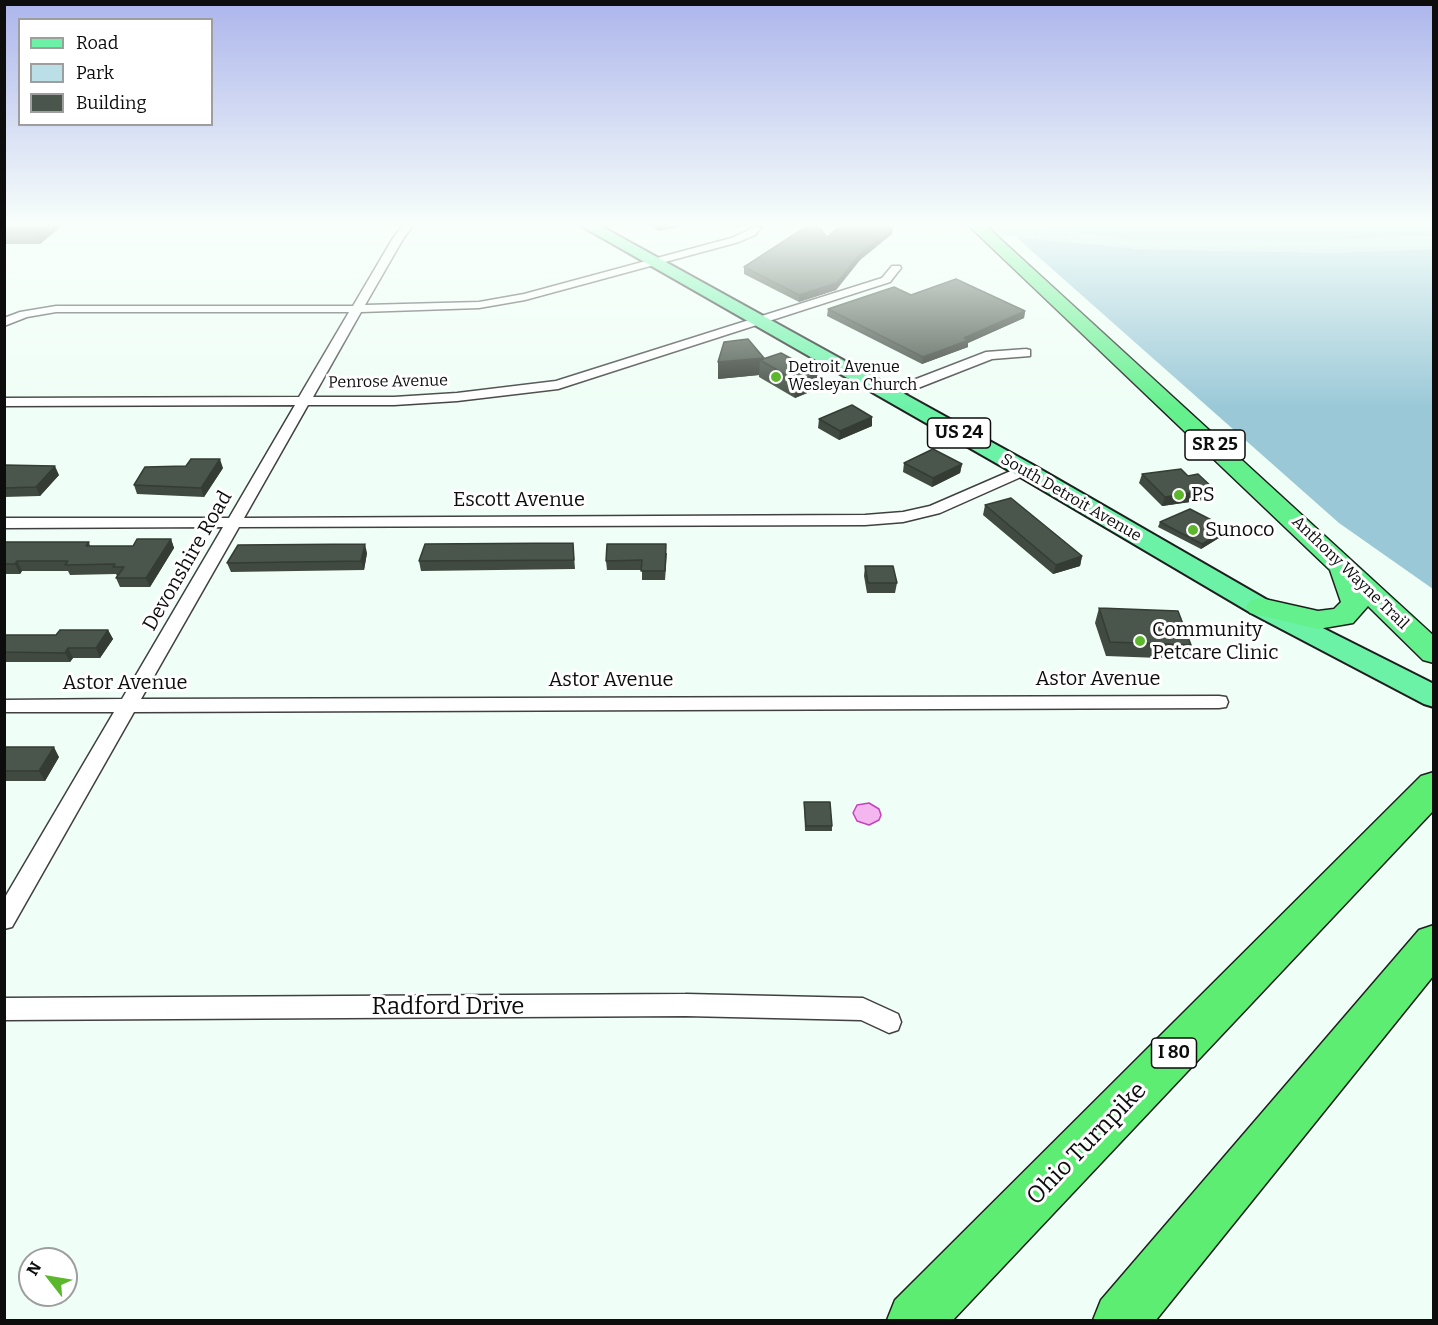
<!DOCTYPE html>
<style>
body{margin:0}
#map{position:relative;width:1438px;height:1325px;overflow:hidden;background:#effef6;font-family:Bitter,serif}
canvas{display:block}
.frame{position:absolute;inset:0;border:6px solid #0d0d0d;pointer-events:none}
.legend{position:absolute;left:18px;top:18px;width:195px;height:108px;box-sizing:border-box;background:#fff;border:2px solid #9e9e9e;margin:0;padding:8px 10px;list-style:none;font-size:18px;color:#0d0d0d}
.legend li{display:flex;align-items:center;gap:12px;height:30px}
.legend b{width:30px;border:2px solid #9e9e9e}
.north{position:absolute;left:18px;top:1247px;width:60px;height:60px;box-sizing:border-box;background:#fff;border:2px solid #9e9e9e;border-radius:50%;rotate:301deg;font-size:16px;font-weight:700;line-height:24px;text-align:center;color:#0d0d0d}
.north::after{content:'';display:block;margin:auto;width:21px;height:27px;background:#5db72c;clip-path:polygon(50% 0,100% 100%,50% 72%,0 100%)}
</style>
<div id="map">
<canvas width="1438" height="1325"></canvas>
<div class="frame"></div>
<ul class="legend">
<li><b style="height:8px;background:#6bf2a7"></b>Road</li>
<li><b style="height:16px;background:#badfe7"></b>Park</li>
<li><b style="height:16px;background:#4a564b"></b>Building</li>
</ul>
<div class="north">N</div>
</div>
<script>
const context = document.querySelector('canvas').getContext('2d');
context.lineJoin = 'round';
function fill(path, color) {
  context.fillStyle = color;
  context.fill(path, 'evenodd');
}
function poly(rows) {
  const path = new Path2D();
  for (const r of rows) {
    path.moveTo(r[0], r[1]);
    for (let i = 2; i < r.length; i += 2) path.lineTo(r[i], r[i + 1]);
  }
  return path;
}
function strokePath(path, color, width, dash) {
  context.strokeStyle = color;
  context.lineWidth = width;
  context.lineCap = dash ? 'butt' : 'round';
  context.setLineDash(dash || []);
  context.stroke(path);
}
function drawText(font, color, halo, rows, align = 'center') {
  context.font = font + ' Bitter,serif';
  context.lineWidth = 6;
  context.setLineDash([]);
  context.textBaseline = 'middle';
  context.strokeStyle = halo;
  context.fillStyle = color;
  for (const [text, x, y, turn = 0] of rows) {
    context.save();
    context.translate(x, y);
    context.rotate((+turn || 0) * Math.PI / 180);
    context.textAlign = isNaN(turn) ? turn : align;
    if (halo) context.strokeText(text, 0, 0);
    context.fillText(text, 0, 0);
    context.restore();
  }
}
const green = poly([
 [918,224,991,224,1138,240,1315,241,1433,235,1433,249,1335,253,1140,249,1036,239]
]);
const forest = poly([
 [998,224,1433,224,1434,235,1315,241,1138,240],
 [1016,237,1140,249,1335,253,1433,249,1433,589,1339,523]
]);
const water = poly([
 [869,803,879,809,881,815,879,820,869,825,857,821,853,813,857,805,869,803]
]);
const minor = poly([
 [404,224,414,224,403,239,365,305,479,302,524,294,731,238,747,231,753,226,761,228,755,235,739,242,525,300,479,308,361,312,313,397,394,397,457,393,556,381,882,278,892,266,900,266,901,268,890,282,558,389,457,401,394,405,308,405,244,518,865,515,903,512,930,506,1020,467,1025,466,1032,470,1030,473,940,513,903,522,865,525,239,527,141,699,1219,696,1226,697,1228,702,1226,707,1219,708,134,712,12,927,4,929,4,899,114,712,4,712,4,700,122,699,223,527,4,528,4,518,229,518,295,405,4,406,4,398,299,397,349,312,56,312,27,317,4,326,4,318,20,312,56,306,353,306,393,238,404,224],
 [1026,349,1030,350,1030,356,992,359,895,397,890,398,884,394,885,391,986,352,1026,349],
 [686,994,863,998,898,1014,901,1022,898,1030,889,1033,861,1020,686,1016,4,1020,4,998,686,994]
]);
const primary = poly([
 [578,224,597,224,1033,465,1269,601,1434,684,1434,707,1424,704,1251,613,1017,475,578,224]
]);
const trunk = poly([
 [967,224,984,224,1434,636,1434,663,1423,660,1368,606,1353,623,1318,629,1250,613,1246,607,1250,601,1260,598,1318,611,1334,609,1341,602,1330,570,967,224]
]);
const motorway = poly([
 [1434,772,1434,810,953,1320,887,1320,895,1300,1421,776,1434,772],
 [1434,925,1434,975,1156,1320,1093,1320,1101,1300,1419,930,1434,925]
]);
const wall = poly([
 [4,224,64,224,40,244,4,244],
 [645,224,694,224,659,231],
 [892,234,860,260,836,290,799,302,744,274,744,267,827,237],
 [911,295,1025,311,1024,318,968,343,968,347,922,364,827,316,828,309],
 [764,359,817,389,795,398,759,377,759,375,718,379],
 [872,417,872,426,839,440,818,428,819,419],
 [904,463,962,464,960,473,932,487,903,472],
 [4,465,59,475,40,496,4,497],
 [223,468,204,497,137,494,134,485],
 [1142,474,1211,499,1162,506,1139,483],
 [985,505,1082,556,1080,566,1053,574,983,515],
 [1160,522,1227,533,1201,549,1158,527],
 [171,539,174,548,150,587,120,587,116,578,117,576,116,574,70,575,68,571,22,571,20,574,4,574,4,542,89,542,90,546,133,546],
 [573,543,575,569,421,571,419,561],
 [367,553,364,570,231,572,227,563],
 [667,553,665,580,642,580,642,570,607,570,606,561],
 [865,566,897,583,895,593,867,593,864,576],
 [1099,608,1191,645,1186,659,1106,656,1095,623],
 [108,630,113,639,100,658,73,658,70,662,4,662,4,635,56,635],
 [4,747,59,757,45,781,4,781],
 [804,802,832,826,832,831,805,831]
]);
const shadedWall = poly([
 [41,224,64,224,40,244,34,230],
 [659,224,694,224,659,231],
 [893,228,892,234,860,260,836,290,799,302,799,295,860,254],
 [1025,311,1024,318,968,343,968,347,922,364,923,357],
 [764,358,764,363,760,360,759,375,718,379,718,362],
 [818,373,817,389,795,398,796,381],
 [872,417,872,426,839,440,840,431],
 [220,459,223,468,204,497,201,488],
 [962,464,960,473,932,487,933,478],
 [55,466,59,475,40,496,36,487],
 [1214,489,1211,499,1162,506,1165,497],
 [1229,529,1227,533,1201,549,1202,544],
 [171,539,174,548,150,587,146,578],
 [365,544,367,553,364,570,361,561],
 [1082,556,1080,566,1053,574,1056,565],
 [17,561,22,571,20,574,15,564],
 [108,630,113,639,100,658,96,648],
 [68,648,73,658,70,662,65,653],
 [54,747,59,757,45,781,39,771]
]);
const building = poly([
 [4,224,41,224,34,230,4,230,4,224],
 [810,224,817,224,827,237,843,224,872,224,893,228,860,254,837,283,799,295,744,267,810,224],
 [956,279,1025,311,964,338,969,340,923,357,828,309,894,287,911,295,956,279],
 [748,339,764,358,718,362,724,342,748,339],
 [781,353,818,373,796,381,760,360,781,353],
 [852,405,872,417,840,431,819,419,852,405],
 [933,449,962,464,933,478,904,463,933,449],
 [191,459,220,459,201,488,134,485,145,467,186,466,191,459],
 [4,465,55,466,36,487,4,488,4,465],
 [1181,469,1188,476,1198,474,1214,489,1165,497,1142,474,1181,469],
 [1011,498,1082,556,1056,565,985,505,1011,498],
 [1190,509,1229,529,1202,544,1160,522,1190,509],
 [137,539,171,539,146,578,116,578,124,567,113,567,115,564,65,565,68,561,17,561,15,564,4,564,4,542,89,542,86,546,133,546,137,539],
 [573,543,574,560,419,561,425,544,573,543],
 [365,544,361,561,227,563,238,545,365,544],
 [607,544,666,544,665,571,641,571,642,560,606,561,607,544],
 [865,566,893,566,897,583,868,583,865,566],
 [1099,608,1178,611,1191,645,1110,642,1099,608],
 [60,630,108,630,96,648,68,648,65,653,4,652,4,635,56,635,60,630],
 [4,747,54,747,39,771,4,771,4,747],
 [804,802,830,802,832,826,806,826,804,802]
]);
const markers = [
 [776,377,6,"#5db72c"],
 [1179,495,6,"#5db72c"],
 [1193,530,6,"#5db72c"],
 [1140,641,6,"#5db72c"]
];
const farPoinames = [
 ["Detroit Avenue",788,368],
 ["Wesleyan Church",788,386]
];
const farStreetnames = [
 ["Penrose Avenue",388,382,-1],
 ["South Detroit Avenue",1071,498,30],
 ["Anthony Wayne Trail",1350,573,44]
];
const shields = [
 [959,433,63],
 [1215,445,60],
 [1174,1053,45]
];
const shieldNames = [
 ["US 24",959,433],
 ["SR 25",1215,445],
 ["I 80",1174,1053]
];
const poiNames = [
 ["PS",1191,495],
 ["Sunoco",1205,530],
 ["Community",1152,630],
 ["Petcare Clinic",1152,653]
];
const streetNames = [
 ["Escott Avenue",519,500],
 ["Devonshire Road",188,561,-60],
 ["Astor Avenue",1098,679],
 ["Astor Avenue",611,680],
 ["Astor Avenue",125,683]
];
const nearStreetnames = [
 ["Radford Drive",448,1007],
 ["Ohio Turnpike",1087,1144,-46]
];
fill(green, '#badfe7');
fill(forest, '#9ac8d7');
fill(water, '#f3b6ef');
strokePath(water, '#c740bb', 1.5);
strokePath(minor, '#404040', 3);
strokePath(primary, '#1e1e1e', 4);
strokePath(trunk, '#1e1e1e', 3);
strokePath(motorway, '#1e1e1e', 3);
fill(minor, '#fff');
fill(primary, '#6bf2a7');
fill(trunk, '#64f08d');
fill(motorway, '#5ded73');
fill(wall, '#404a40');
fill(shadedWall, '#343c34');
fill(building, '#4a564b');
strokePath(building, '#343c34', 1.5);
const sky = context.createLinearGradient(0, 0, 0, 409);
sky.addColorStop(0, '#acb5eb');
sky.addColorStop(0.55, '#f8fffb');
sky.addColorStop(1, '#f8fffb00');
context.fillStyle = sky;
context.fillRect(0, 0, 1438, 409);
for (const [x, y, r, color] of markers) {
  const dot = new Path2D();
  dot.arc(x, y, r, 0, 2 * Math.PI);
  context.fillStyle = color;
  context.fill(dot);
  strokePath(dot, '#fff', 2);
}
drawText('16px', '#0d0d0d', '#fff', farPoinames, 'left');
drawText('16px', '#0d0d0d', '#fff', farStreetnames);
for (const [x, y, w] of shields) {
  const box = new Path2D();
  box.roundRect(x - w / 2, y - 15, w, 30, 4.5);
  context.fillStyle = '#fff';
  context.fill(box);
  strokePath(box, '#0d0d0d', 1.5);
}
drawText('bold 18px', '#0d0d0d', null, shieldNames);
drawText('20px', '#0d0d0d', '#fff', poiNames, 'left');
drawText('20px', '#0d0d0d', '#fff', streetNames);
drawText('24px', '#0d0d0d', '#fff', nearStreetnames);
</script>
